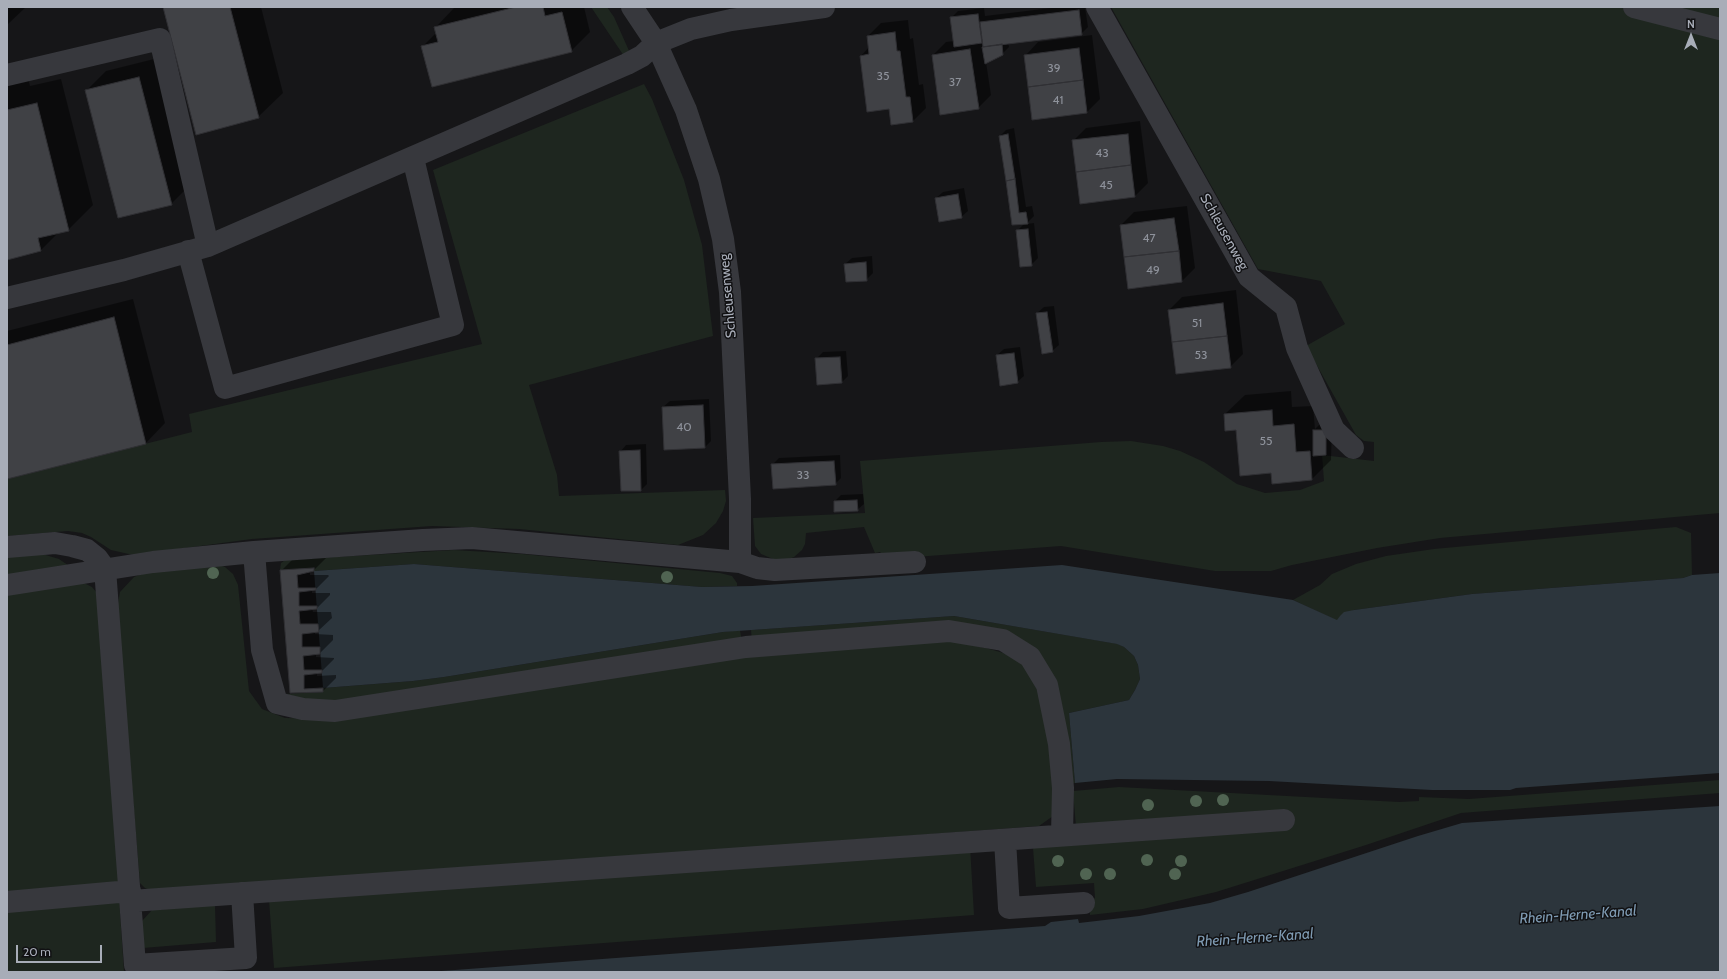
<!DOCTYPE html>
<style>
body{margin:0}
#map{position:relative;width:1727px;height:979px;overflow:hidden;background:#161618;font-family:Cabin,sans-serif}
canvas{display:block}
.frame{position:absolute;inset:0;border:8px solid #a8adb8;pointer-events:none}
.north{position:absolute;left:1671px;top:16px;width:40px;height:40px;-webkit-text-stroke:3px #111113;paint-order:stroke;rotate:0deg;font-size:11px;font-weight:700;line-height:16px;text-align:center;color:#a8adb8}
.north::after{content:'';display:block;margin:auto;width:14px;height:18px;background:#a8adb8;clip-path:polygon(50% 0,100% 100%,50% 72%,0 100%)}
.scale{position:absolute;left:16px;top:945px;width:86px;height:18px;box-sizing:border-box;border:2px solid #a8adb8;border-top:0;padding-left:5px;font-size:12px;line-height:14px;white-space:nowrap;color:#a8adb8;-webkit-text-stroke:3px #111113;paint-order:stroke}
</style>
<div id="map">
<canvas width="1727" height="979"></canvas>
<div class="frame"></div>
<div class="north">N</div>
<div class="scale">20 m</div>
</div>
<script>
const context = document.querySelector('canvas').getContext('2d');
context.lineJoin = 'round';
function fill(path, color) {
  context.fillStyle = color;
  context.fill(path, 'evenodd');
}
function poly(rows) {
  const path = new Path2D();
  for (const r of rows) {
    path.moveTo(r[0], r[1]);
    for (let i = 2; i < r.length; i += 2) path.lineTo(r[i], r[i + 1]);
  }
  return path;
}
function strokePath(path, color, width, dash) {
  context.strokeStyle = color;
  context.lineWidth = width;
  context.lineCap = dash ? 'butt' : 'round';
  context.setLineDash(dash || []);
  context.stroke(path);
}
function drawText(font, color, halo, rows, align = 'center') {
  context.font = font + ' Cabin,sans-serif';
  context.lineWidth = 3;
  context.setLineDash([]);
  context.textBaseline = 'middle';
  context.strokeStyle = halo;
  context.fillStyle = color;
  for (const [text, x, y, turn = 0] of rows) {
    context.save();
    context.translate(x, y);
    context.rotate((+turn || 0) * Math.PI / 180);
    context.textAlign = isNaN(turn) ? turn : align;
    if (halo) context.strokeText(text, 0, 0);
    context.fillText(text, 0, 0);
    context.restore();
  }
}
const green = poly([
 [591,7,607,7,614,17,630,53,624,56],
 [1111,7,1720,7,1720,513,1440,538,1377,548,1292,565,1271,571,1215,571,1061,546,902,558,883,555,880,552,875,553,864,527,806,533,805,544,802,550,794,557,789,559,773,559,761,554,755,546,753,518,865,513,860,461,1101,442,1131,441,1163,446,1180,451,1204,462,1237,484,1265,493,1300,490,1324,481,1322,455,1374,461,1374,442,1364,441,1356,435,1306,346,1345,324,1321,281,1258,269],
 [644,84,652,99,684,180,702,245,713,336,529,385,557,475,559,496,725,490,726,501,723,511,716,523,703,535,678,545,519,529,432,526,252,539,133,555,111,550,91,537,82,533,68,531,7,536,7,479,192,432,189,414,482,344,433,170],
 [1676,527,1691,533,1692,575,1683,578,1472,594,1354,610,1338,621,1293,600,1320,585,1332,574,1356,564,1386,556,1434,549],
 [454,550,522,554,720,573,732,576,737,583,737,586,702,587,414,564,314,571,314,568,280,570,281,563,285,560],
 [39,553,59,559,72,568,7,578,7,554],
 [217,564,225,567,233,574,238,585,249,691,262,709,285,718,333,719,727,657,952,641,986,648,1007,654,1021,661,1040,686,1059,795,1053,816,1039,826,155,892,145,888,140,883,117,609,120,592,134,577,147,572],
 [84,583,92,587,97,593,122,887,7,898,7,594],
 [954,616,1118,644,1124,647,1134,656,1138,665,1140,679,1135,690,1129,700,1069,713,1075,783,1070,784,1047,667,953,629,752,642,751,630],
 [740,630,742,643,333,706,285,694,323,692,323,688,413,681,444,677,723,632],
 [1720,780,1720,793,1461,813,1366,845,1216,892,1143,909,1090,915,1089,899,1095,898,1094,883,1036,887,1033,848,1077,839,1073,791,1119,787,1399,802,1419,801,1419,797,1469,799],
 [970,846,974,915,274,968,269,900],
 [119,897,124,972,7,972,7,907],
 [215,905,216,942,143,948,142,921,152,910]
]);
const water = poly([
 [414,564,702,587,752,586,1062,565,1293,600,1337,620,1340,616,1344,612,1354,610,1472,594,1683,578,1692,575,1720,573,1720,773,1516,788,1510,790,1432,790,1269,781,1117,779,1075,783,1069,713,1129,700,1135,690,1140,679,1138,665,1134,656,1124,647,1117,644,954,616,723,632,444,677,413,681,323,688,314,571],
 [1720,806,1720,972,428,972,1045,926,1051,922,1078,919,1079,923,1139,916,1210,903,1248,892,1418,836,1462,823]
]);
const shadow = poly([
 [7,7,26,7,7,25],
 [164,7,261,7,283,93,258,117],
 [460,7,584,7,590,32,571,51,423,46,436,33,435,28,454,8],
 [1059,7,1085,7,1088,27,1081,34,1008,42,1009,47,1002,54,986,62,991,95,978,108,933,55,946,42,954,41,951,18,958,11,984,8,985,16],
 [908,20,910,39,913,38,919,85,923,84,926,108,913,121,890,108,861,56,869,47,868,36,881,23],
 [1092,35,1100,99,1087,112,1033,119,1025,56,1038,42],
 [158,58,190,185,171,204,87,90,106,71],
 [27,74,30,86,61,79,93,205,68,230,59,232,41,250,7,259,7,79],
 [1140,121,1148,183,1135,196,1073,141,1086,128],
 [1014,128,1026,207,1032,206,1034,216,1026,224,1034,223,1038,258,1031,265,1017,231,1025,223,1013,224,1000,136,1006,130],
 [964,188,968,211,961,217,936,198,943,192],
 [1187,206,1195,268,1182,281,1121,225,1134,212],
 [872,256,873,273,866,280,845,264,852,258],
 [1236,290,1243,354,1230,367,1169,310,1182,297],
 [133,299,165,423,146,443,7,478,7,331],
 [1054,306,1059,345,1052,351,1037,313,1044,307],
 [1020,347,1024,376,1017,382,997,355,1004,349],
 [846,351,848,376,842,382,816,359,823,352],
 [1291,391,1292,407,1313,406,1315,429,1320,424,1332,424,1331,460,1312,479,1272,472,1225,414,1245,395],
 [709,399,711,441,705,447,663,407,670,401],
 [646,444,647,484,641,490,620,452,626,445],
 [840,455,841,478,835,484,772,465,779,458],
 [863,494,864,504,857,510,835,511,835,501,841,495],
 [327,557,314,570,310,571,310,575,328,575,329,576,315,590,312,590,312,593,330,593,330,595,317,608,312,609,313,612,331,612,332,618,318,631,315,631,315,634,333,635,333,640,320,653,316,654,316,657,334,658,334,659,321,672,317,673,317,676,336,675,336,678,323,691,291,692,281,571,294,558]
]);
const building = poly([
 [163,7,230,7,259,118,196,135,163,7],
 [516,7,543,7,545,16,562,12,572,52,432,87,421,46,438,42,434,27,516,7],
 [1079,10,1082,35,983,47,980,22,1079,10],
 [978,14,982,43,954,47,950,17,978,14],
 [895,32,897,51,900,51,906,97,910,97,913,122,891,125,889,109,867,112,860,56,869,54,867,36,895,32],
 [1002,44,1003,55,985,64,982,47,1002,44],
 [1079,48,1083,80,1028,87,1024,55,1079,48],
 [970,49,979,109,940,115,932,55,970,49],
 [139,77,172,205,118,218,85,90,139,77],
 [1083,80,1087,113,1032,120,1028,87,1083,80],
 [37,103,69,231,38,238,41,251,7,260,7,110,37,103],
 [1008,134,1015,179,1006,181,999,136,1008,134],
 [1128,134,1131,165,1076,172,1072,140,1128,134],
 [1131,165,1135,197,1080,204,1076,172,1131,165],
 [1015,179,1019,213,1026,212,1028,224,1012,225,1006,181,1015,179],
 [958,194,962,218,939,222,935,198,958,194],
 [1174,218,1179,251,1124,257,1120,225,1174,218],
 [1028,229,1032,266,1020,267,1016,230,1028,229],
 [1179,251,1182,282,1128,289,1124,257,1179,251],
 [866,262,867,281,846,282,844,264,866,262],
 [1223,303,1227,336,1172,342,1168,310,1223,303],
 [1047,312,1053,352,1042,354,1036,313,1047,312],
 [114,317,146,444,7,479,7,345,114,317],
 [1227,336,1231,368,1176,374,1172,342,1227,336],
 [1014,353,1018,383,1000,386,996,355,1014,353],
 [840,357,842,383,817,385,815,358,840,357],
 [703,405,705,448,664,450,662,407,703,405],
 [1272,410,1273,426,1294,424,1296,452,1310,451,1312,480,1272,484,1271,473,1240,476,1236,430,1225,431,1224,414,1272,410],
 [1313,430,1326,430,1326,455,1313,456,1313,430],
 [640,450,641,491,621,491,619,451,640,450],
 [834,461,836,485,773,489,771,464,834,461],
 [857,500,858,511,834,512,834,501,857,500],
 [314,568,314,571,297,575,298,588,316,588,316,590,299,592,299,606,317,606,317,609,299,611,300,624,318,624,319,632,302,634,302,647,320,647,320,654,303,656,304,670,322,670,322,673,304,675,304,689,323,688,323,692,290,693,280,570,314,568]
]);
const minor = poly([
 [632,7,656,43,686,110,709,179,723,239,730,292,740,499,740,562],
 [1097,7,1249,277,1286,307,1297,348,1334,430,1353,448],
 [1634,7,1720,29],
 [7,75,160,39,208,246],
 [188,251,225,388,453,325,413,158],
 [7,298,124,270,208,246,627,64,642,56,656,43,691,29,731,20,824,7],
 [7,547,55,543,72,546,87,550,97,558,105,569,135,965,246,958,242,893],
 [254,552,262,650,277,703,303,709,335,711,746,647,949,631,1003,640,1030,657,1047,685,1059,744,1063,788,1062,835],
 [7,585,153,562,254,552,423,540,472,538,740,562,757,568,775,570,915,562],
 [1005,840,1009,908,1084,903],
 [131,901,1284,820],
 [7,902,130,891]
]);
const trees = [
 [213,573],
 [667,577],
 [1223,800],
 [1196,801],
 [1148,805],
 [1147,860],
 [1058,861],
 [1181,861],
 [1086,874],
 [1110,874],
 [1175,874]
];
const numberNames = [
 ["39",1054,68],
 ["35",883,76],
 ["37",955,82],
 ["41",1058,100],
 ["43",1102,153],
 ["45",1106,185],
 ["47",1149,238],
 ["49",1153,270],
 ["51",1197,323],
 ["53",1201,355],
 ["40",684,427],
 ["55",1266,441],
 ["33",803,475]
];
const streetNames = [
 ["Schleusenweg",1224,232,61],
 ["Schleusenweg",728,296,-95]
];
const waterNames = [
 ["Rhein-Herne-Kanal",1578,915,-4],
 ["Rhein-Herne-Kanal",1255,938,-4]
];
fill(green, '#1e261f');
fill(water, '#2c353c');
fill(shadow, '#0007');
fill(building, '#404145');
strokePath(building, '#303034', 1);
strokePath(minor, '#37383d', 22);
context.fillStyle = '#506452';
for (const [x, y] of trees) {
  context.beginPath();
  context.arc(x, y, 6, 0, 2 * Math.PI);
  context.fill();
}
drawText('12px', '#8e929b', null, numberNames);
drawText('14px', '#a8adb8', '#111113', streetNames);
drawText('italic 15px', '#7f9bb3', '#111113', waterNames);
</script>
